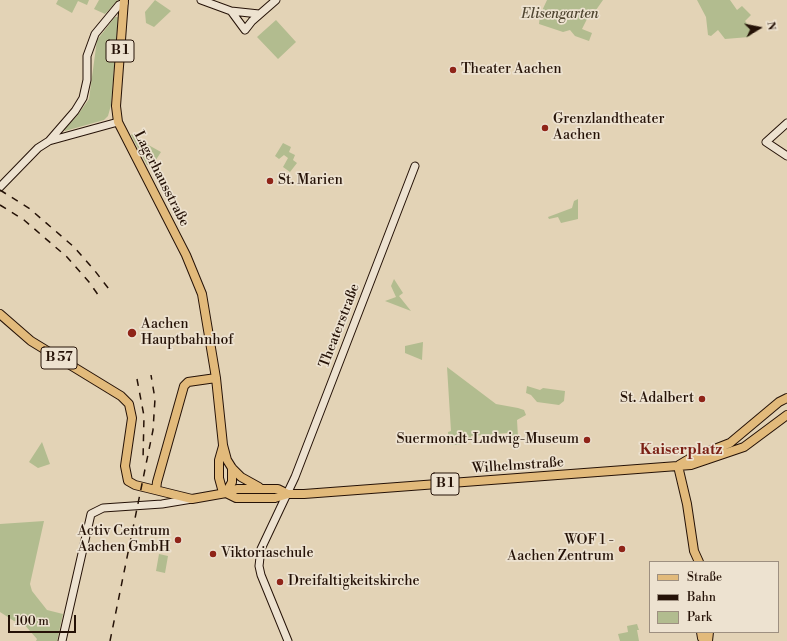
<!DOCTYPE html>
<meta charset="utf-8">
<style>
body{margin:0}
#map{position:relative;width:787px;height:641px;overflow:hidden;background:#e3d3b6;font-family:"Libre Bodoni",serif}
canvas{display:block}
.legend{position:absolute;left:649px;top:561px;width:130px;height:72px;box-sizing:border-box;background:#ede2d0;border:1px solid #9d8f80;margin:0;padding:5px 7px;list-style:none;font-size:12px;color:#251207}
.legend li{display:flex;align-items:center;gap:8px;height:20px}
.legend b{width:20px;border:1px solid #9d8f80}
.north{position:absolute;left:739px;top:8px;width:40px;height:40px;-webkit-text-stroke:3px #ede2d0;paint-order:stroke;rotate:80deg;font-size:11px;font-weight:700;line-height:16px;text-align:center;color:#251207}
.north::after{content:'';display:block;margin:auto;width:14px;height:18px;background:#251207;clip-path:polygon(50% 0,100% 100%,50% 72%,0 100%)}
.scale{position:absolute;left:8px;top:615px;width:68px;height:18px;box-sizing:border-box;border:2px solid #251207;border-top:0;padding-left:5px;font-size:12px;line-height:14px;white-space:nowrap;color:#251207;-webkit-text-stroke:3px #ede2d0;paint-order:stroke}
</style>
<div id="map">
<canvas width="787" height="641"></canvas>
<ul class="legend">
<li><b style="height:5px;background:#e2ba7b"></b>Straße</li>
<li><b style="height:5px;background:#251207"></b>Bahn</li>
<li><b style="height:11px;background:#b2bc8f"></b>Park</li>
</ul>
<div class="north">N</div>
<div class="scale">100 m</div>
</div>
<script>
const context = document.querySelector('canvas').getContext('2d');
context.lineJoin = 'round';
function fill(path, color) {
  context.fillStyle = color;
  context.fill(path, 'evenodd');
}
function poly(rows) {
  const path = new Path2D();
  for (const r of rows) {
    path.moveTo(r[0], r[1]);
    for (let i = 2; i < r.length; i += 2) path.lineTo(r[i], r[i + 1]);
  }
  return path;
}
function strokePath(path, color, width, dash) {
  context.strokeStyle = color;
  context.lineWidth = width;
  context.lineCap = dash ? 'butt' : 'round';
  context.setLineDash(dash || []);
  context.stroke(path);
}
function drawText(font, color, halo, rows, align = 'center') {
  context.font = font + ' "Libre Bodoni",serif';
  context.lineWidth = 3.5;
  context.setLineDash([]);
  context.textBaseline = 'middle';
  context.strokeStyle = halo;
  context.fillStyle = color;
  for (const [text, x, y, turn = 0] of rows) {
    context.save();
    context.translate(x, y);
    context.rotate((+turn || 0) * Math.PI / 180);
    context.textAlign = isNaN(turn) ? turn : align;
    if (halo) context.strokeText(text, 0, 0);
    context.fillText(text, 0, 0);
    context.restore();
  }
}
const green = poly([
 [58,0,89,0,87,5,78,1,72,13,56,4],
 [99,0,118,0,105,14,94,9],
 [155,0,171,11,154,27,146,23,145,12],
 [547,0,603,0,596,10,592,9,582,29,592,33,589,41,575,36,570,30,563,32,539,24,540,15],
 [697,0,730,0,737,10,742,6,751,15,745,21,754,31,749,37,725,39,718,30,711,36,708,35,706,17],
 [115,17,118,17,111,105,108,116,104,120,65,131,64,129,77,116,89,99,97,40],
 [276,20,296,42,278,59,257,37],
 [132,134,134,137,161,152,152,166,147,165,131,135],
 [283,143,291,147,289,152,295,155,293,160,297,163,290,172,283,167,288,158,284,155,279,159,275,156],
 [578,199,578,219,561,223,558,217,549,219,548,217,572,208,574,201],
 [394,279,403,293,399,296,411,311,385,301,396,297,391,286],
 [423,342,422,360,405,353,405,346],
 [447,367,496,404,518,408,524,410,526,415,517,420,518,437,509,438,508,433,471,436,471,438,461,438,461,445,449,445,448,432,451,431],
 [527,386,540,390,543,388,565,391,564,401,559,405,537,402,531,395,526,393],
 [42,442,50,464,38,468,29,462],
 [44,521,30,584,32,591,47,610,63,614,57,641,36,641,37,639,23,623,14,621,0,612,0,524],
 [159,554,168,556,165,573,156,571],
 [637,624,639,630,637,630,639,641,620,641,618,634,628,632,627,626]
]);
const secondary = poly([
 [201,0,231,11,245,30,252,21,276,0],
 [231,11,259,14],
 [49,141,75,111,83,98,87,80,87,56,95,34,119,5,124,3],
 [766,142,787,123],
 [766,142,787,156],
 [0,187,38,148,49,141,118,122],
 [62,641,91,514,103,508,162,504,192,499],
 [288,641,261,575,259,566,261,549,295,477,415,166]
]);
const primary = poly([
 [124,0,116,106,118,122,186,255,202,294,216,378,223,445,227,460,232,468,241,477,259,487],
 [0,314,31,341,121,396,129,404,132,418,125,466,128,481,135,485,192,499,226,493,237,489,278,489,288,494,304,494,691,465,744,447,787,415],
 [223,446,219,460,219,478,222,489,226,493,236,498,275,498,288,494],
 [679,465,689,459,730,443,779,402,787,398],
 [678,466,687,504,694,551,699,562],
 [156,490,157,482,184,386,188,382,216,378],
 [226,493,232,482,232,468],
 [701,632,702,638,706,641],
 [708,641,709,632]
]);
const rail = poly([
 [0,190,30,209,74,247,95,271,112,293],
 [0,205,24,220,67,257,89,282,101,299],
 [137,379,144,416,143,460],
 [110,641,153,430,155,399,151,375]
]);
const markers = [
 [453,70,4,"#8f2418"],
 [545,128,4,"#8f2418"],
 [270,181,4,"#8f2418"],
 [132,333,5,"#8f2418"],
 [702,399,4,"#8f2418"],
 [587,440,4,"#8f2418"],
 [178,540,4,"#8f2418"],
 [622,549,4,"#8f2418"],
 [213,554,4,"#8f2418"],
 [280,582,4,"#8f2418"]
];
const shields = [
 [120,51,28],
 [59,358,36],
 [445,484,28]
];
const shieldNames = [
 ["B 1",120,51],
 ["B 57",59,358],
 ["B 1",445,484]
];
const parkNames = [
 ["Elisengarten",560,15]
];
const poiNames = [
 ["Theater Aachen",461,70],
 ["Grenzlandtheater",553,120],
 ["Aachen",553,136],
 ["St. Marien",278,181],
 ["Aachen",141,325],
 ["Hauptbahnhof",141,341],
 ["St. Adalbert",694,399,"right"],
 ["Suermondt-Ludwig-Museum",579,440,"right"],
 ["Activ Centrum",170,532,"right"],
 ["Aachen GmbH",170,548,"right"],
 ["WOF 1 -",614,541,"right"],
 ["Aachen Zentrum",614,557,"right"],
 ["Viktoriaschule",221,554],
 ["Dreifaltigkeitskirche",288,582]
];
const streetNames = [
 ["Lagerhausstraße",161,179,63],
 ["Theaterstraße",340,326,-69],
 ["Wilhelmstraße",518,466,-4]
];
const neighbourhoodNames = [
 ["Kaiserplatz",681,450]
];
fill(green, '#b2bc8f');
strokePath(secondary, '#251207', 9);
strokePath(primary, '#251207', 10);
strokePath(secondary, '#ede2d0', 7);
strokePath(primary, '#e2ba7b', 8);
strokePath(rail, '#251207', 1.5, [7, 7]);
for (const [x, y, r, color] of markers) {
  const dot = new Path2D();
  dot.arc(x, y, r, 0, 2 * Math.PI);
  context.fillStyle = color;
  context.fill(dot);
  strokePath(dot, '#ede2d0', 1.5);
}
for (const [x, y, w] of shields) {
  const box = new Path2D();
  box.roundRect(x - w / 2, y - 11, w, 22, 3);
  context.fillStyle = '#ede2d0';
  context.fill(box);
  strokePath(box, '#251207', 1);
}
drawText('bold 13px', '#251207', null, shieldNames);
drawText('italic 14px', '#4f4530', '#ede2d0', parkNames);
drawText('14px', '#251207', '#ede2d0', poiNames, 'left');
drawText('14px', '#251207', '#ede2d0', streetNames);
drawText('bold 15px', '#7a1f14', '#ede2d0', neighbourhoodNames);
</script>
